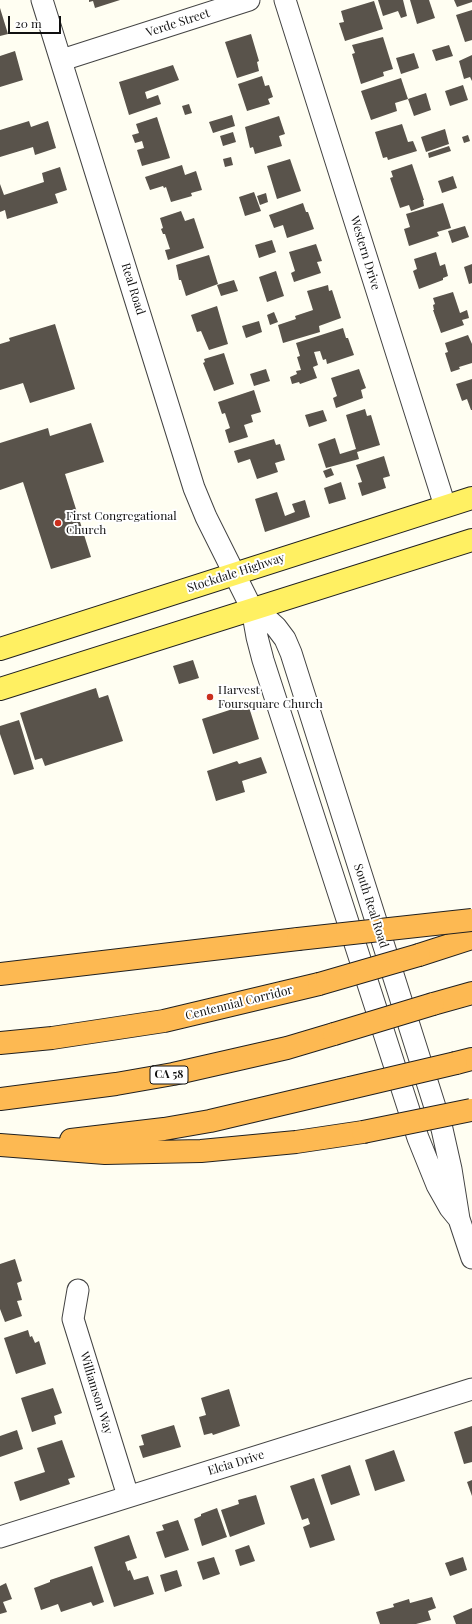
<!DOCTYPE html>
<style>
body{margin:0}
#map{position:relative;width:472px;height:1624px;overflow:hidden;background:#fffef2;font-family:"Playfair Display",serif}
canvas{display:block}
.scale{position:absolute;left:8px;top:16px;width:53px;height:18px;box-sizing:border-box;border:2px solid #101010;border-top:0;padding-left:5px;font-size:12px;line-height:14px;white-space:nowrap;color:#101010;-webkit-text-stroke:3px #fff;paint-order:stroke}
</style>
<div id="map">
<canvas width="472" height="1624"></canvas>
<div class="scale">20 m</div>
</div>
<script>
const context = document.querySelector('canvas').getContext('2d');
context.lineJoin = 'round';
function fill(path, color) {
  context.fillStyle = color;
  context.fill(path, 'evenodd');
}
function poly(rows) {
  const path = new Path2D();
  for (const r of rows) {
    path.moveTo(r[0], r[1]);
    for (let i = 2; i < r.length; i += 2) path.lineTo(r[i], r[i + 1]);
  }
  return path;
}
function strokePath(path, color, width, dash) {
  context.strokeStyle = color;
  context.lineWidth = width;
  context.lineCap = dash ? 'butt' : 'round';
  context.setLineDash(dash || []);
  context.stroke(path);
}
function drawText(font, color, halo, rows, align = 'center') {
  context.font = font + ' "Playfair Display",serif';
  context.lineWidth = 4;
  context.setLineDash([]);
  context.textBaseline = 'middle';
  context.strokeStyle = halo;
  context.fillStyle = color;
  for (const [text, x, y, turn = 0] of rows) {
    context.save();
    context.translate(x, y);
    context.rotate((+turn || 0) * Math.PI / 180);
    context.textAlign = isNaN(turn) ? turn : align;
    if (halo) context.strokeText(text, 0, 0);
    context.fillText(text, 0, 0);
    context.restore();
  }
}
const building = poly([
 [89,0,120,0,95,8,93,1,89,2],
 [378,0,403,0,407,16,401,18,398,11,383,16],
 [410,0,429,0,435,18,417,24],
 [454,0,472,0,472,2,457,7],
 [374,1,383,29,345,41,339,23,344,22,341,11],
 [0,8,8,34,0,36],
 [472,10,472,40,465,42,456,15],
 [251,34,259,61,257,62,259,71,237,78,225,42],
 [383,37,393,69,383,72,384,76,361,84,352,54,355,53,352,45],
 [449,45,453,56,436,61,432,50],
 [15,51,23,80,0,87,0,56],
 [414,53,419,68,401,74,396,58],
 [472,55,472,81,470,77,464,79,459,61],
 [173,65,179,80,145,92,147,99,158,95,161,104,129,115,119,82],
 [262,76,265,86,269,85,273,97,268,99,270,104,247,111,238,84],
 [401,78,408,99,395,103,397,111,371,120,361,91],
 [463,85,468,100,450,106,445,91],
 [426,93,431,110,414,116,408,99],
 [189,104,192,113,185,115,182,106],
 [232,115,235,126,213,133,209,122],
 [279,116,285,134,279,136,282,146,255,154,253,147,250,148,245,127],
 [157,117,170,158,142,166,137,150,144,148,142,141,135,143,132,135,139,133,136,124],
 [29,121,31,127,48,121,56,148,35,155,33,147,0,157,0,130],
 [402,124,408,142,413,141,417,151,388,160,387,157,383,158,375,132],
 [445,129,449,144,426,152,421,137],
 [233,132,236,142,223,146,220,136],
 [468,135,470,141,464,143,462,137],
 [449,146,451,151,429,158,428,153],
 [231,157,233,165,225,167,223,159],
 [290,159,301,191,277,199,267,166],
 [412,164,424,200,423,200,424,206,411,211,409,205,400,208,390,178,393,177,391,171],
 [182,165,185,175,196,171,202,190,191,193,192,196,171,202,166,187,164,188,163,186,150,190,145,177],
 [60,167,67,190,55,194,58,203,7,219,5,210,0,212,0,184,4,195,44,182,42,173],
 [453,176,457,188,442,193,438,181],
 [254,192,261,211,245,216,239,197],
 [266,193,268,202,260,205,257,196],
 [303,203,306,212,308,212,314,229,287,238,283,225,274,228,269,215],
 [443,203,451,228,437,232,439,236,409,246,404,229,410,227,406,214],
 [181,211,185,221,194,218,204,248,168,260,165,250,170,249,165,234,163,234,161,229,163,228,160,218],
 [465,226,469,237,452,243,448,231],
 [272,240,276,252,259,258,255,245],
 [316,244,322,261,317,262,321,273,294,282,291,273,295,271,289,252],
 [436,252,440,266,445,264,448,276,443,278,443,280,419,289,413,271,417,269,414,259],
 [209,255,218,284,186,296,181,280,179,280,176,265],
 [472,264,472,283,469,284,464,267],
 [276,271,284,296,267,302,259,277],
 [234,280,238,291,221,296,217,285],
 [328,285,329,291,332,290,341,318,319,326,320,332,283,343,278,325,296,319,295,316,313,310,307,291],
 [453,292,460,313,467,310,469,318,462,320,464,325,441,333,433,310,434,310,433,305,435,304,433,298],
 [217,306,228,344,209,350,201,331,197,332,191,315],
 [274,312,278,322,270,325,267,315],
 [259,321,262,332,246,338,242,326],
 [55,324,75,389,30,403,23,383,0,390,0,344,10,341,9,338],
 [343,328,346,338,348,338,354,355,327,364,326,359,323,360,320,351,314,352,318,365,313,367,317,378,300,384,299,382,292,384,290,377,297,374,296,371,301,370,297,357,300,356,296,343],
 [468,335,472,344,472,363,459,367,460,369,451,372,445,353,448,352,445,343],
 [224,353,234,384,214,391,203,363,205,362,204,359],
 [266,369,270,381,254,386,250,374],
 [359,369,366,388,361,390,363,398,336,408,333,398,337,396,331,378],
 [472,379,472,410,471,410,467,399,462,401,456,384],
 [254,390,261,412,251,415,253,422,244,425,248,437,229,443,225,430,230,428,225,413,222,414,218,402],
 [365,409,367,416,371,415,380,445,357,452,359,459,326,468,318,444,335,438,340,454,356,449,346,415],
 [323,410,327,421,309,427,305,415],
 [91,423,104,462,65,474,91,557,51,569,23,482,0,490,0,443,48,428,50,436],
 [274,439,276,445,280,444,285,460,275,463,278,472,257,479,250,459,238,463,234,451],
 [384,456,390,476,383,478,386,488,362,496,358,483,362,482,356,465],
 [331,468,334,475,326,478,323,471],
 [341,482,346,499,329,504,324,488],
 [277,492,285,516,295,512,292,504,305,500,310,517,265,532,255,499],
 [193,660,199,678,179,684,173,666],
 [96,688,99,698,108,695,123,741,45,766,42,758,35,760,20,713],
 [248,704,259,739,213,754,202,719],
 [19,720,34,769,14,775,0,734,0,726],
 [261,757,267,773,242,781,245,792,216,801,207,771,237,761,239,764],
 [15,1259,22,1281,17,1283,22,1300,17,1301,22,1316,5,1322,0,1309,0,1264],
 [28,1330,30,1337,32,1336,35,1343,39,1341,46,1364,16,1374,4,1338],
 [53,1388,62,1413,54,1416,56,1424,32,1432,21,1398],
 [229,1389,240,1426,213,1435,212,1433,204,1435,199,1417,206,1415,201,1398],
 [174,1425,181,1447,143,1458,139,1446,144,1445,141,1435],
 [472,1426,472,1462,464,1464,454,1432],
 [17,1430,23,1449,0,1457,0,1436],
 [62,1440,75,1477,68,1479,70,1484,20,1501,14,1482,45,1472,37,1448],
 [394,1450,405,1481,375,1491,365,1460],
 [350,1465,360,1495,331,1505,321,1475],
 [314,1478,335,1540,310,1548,303,1527,310,1524,308,1518,302,1520,290,1486],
 [472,1480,472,1496,467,1482],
 [256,1495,265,1524,230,1537,221,1510,239,1504,238,1500],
 [217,1508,227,1537,202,1546,194,1519,201,1516,201,1514],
 [178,1520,189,1550,165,1558,156,1532,164,1530,162,1525],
 [129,1535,137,1558,125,1562,128,1571,130,1570,134,1580,148,1576,154,1594,114,1607,94,1547],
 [249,1545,255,1561,240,1566,235,1550],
 [214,1557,220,1574,203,1580,197,1562],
 [463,1557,467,1570,450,1576,445,1563],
 [92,1566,104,1602,93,1606,91,1602,61,1612,58,1604,41,1610,34,1588,50,1582,50,1580],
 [177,1570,182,1586,165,1592,160,1575],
 [6,1583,12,1599,3,1602,7,1612,0,1614,0,1586],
 [432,1597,436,1608,428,1611,431,1620,416,1624,380,1624,376,1612,394,1607,393,1604,409,1599,410,1603],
 [472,1608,472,1624,456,1624,453,1616]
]);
const minor = poly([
 [42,0,194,488,206,517,252,609,257,637,263,660,418,1138,437,1185,450,1208,459,1219],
 [285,0,445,506],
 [62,60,249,0],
 [252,609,265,617,276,627,285,639,291,653,442,1129,451,1169,459,1219,472,1258],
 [78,1290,73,1319,128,1496],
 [0,1537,472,1389]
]);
const major = poly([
 [0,649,472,498],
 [0,689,472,540]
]);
const highway = poly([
 [419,955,472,938],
 [0,974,298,939],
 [433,1004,472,993],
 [0,1043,52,1038,164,1021,319,984],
 [456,1063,472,1059],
 [0,1099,116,1084,173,1074,287,1048,334,1034],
 [71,1140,164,1129,210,1121,350,1088],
 [0,1145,105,1153,201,1151,296,1142,363,1132]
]);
const highwayBridge = poly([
 [298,939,472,920],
 [319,984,419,955],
 [334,1034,433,1004],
 [350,1088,456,1063],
 [363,1132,471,1110]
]);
const markers = [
 [58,523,4,"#ca2f1d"],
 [210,697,4,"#ca2f1d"]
];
const shields = [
 [169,1075,38]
];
const shieldNames = [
 ["CA 58",169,1075]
];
const streetNames = [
 ["Verde Street",178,23,-18],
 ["Western Drive",365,253,73],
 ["Real Road",133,289,73],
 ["Stockdale Highway",236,573,-18],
 ["South Real Road",371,906,72],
 ["Centennial Corridor",239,1003,-14],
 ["Williamson Way",96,1393,73],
 ["Elcia Drive",236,1463,-17]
];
const poiNames = [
 ["First Congregational",66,516],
 ["Church",66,530],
 ["Harvest",218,690],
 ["Foursquare Church",218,704]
];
fill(building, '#59534b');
strokePath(minor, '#434343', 23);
strokePath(major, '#212121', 24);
strokePath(highway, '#212121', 24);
strokePath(minor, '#fff', 21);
strokePath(major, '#fff062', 22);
strokePath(highway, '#fdb952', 22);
strokePath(highwayBridge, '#212121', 24, []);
strokePath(highwayBridge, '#fdb952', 22);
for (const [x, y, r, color] of markers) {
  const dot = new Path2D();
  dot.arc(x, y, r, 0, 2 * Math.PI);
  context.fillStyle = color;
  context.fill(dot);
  strokePath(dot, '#fff', 1.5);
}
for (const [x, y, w] of shields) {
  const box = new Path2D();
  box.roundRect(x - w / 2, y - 9, w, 18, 3);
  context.fillStyle = '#fff';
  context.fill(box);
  strokePath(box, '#101010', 1);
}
drawText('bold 11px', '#101010', null, shieldNames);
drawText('12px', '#101010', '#fff', streetNames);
drawText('12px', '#101010', '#fff', poiNames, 'left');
</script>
